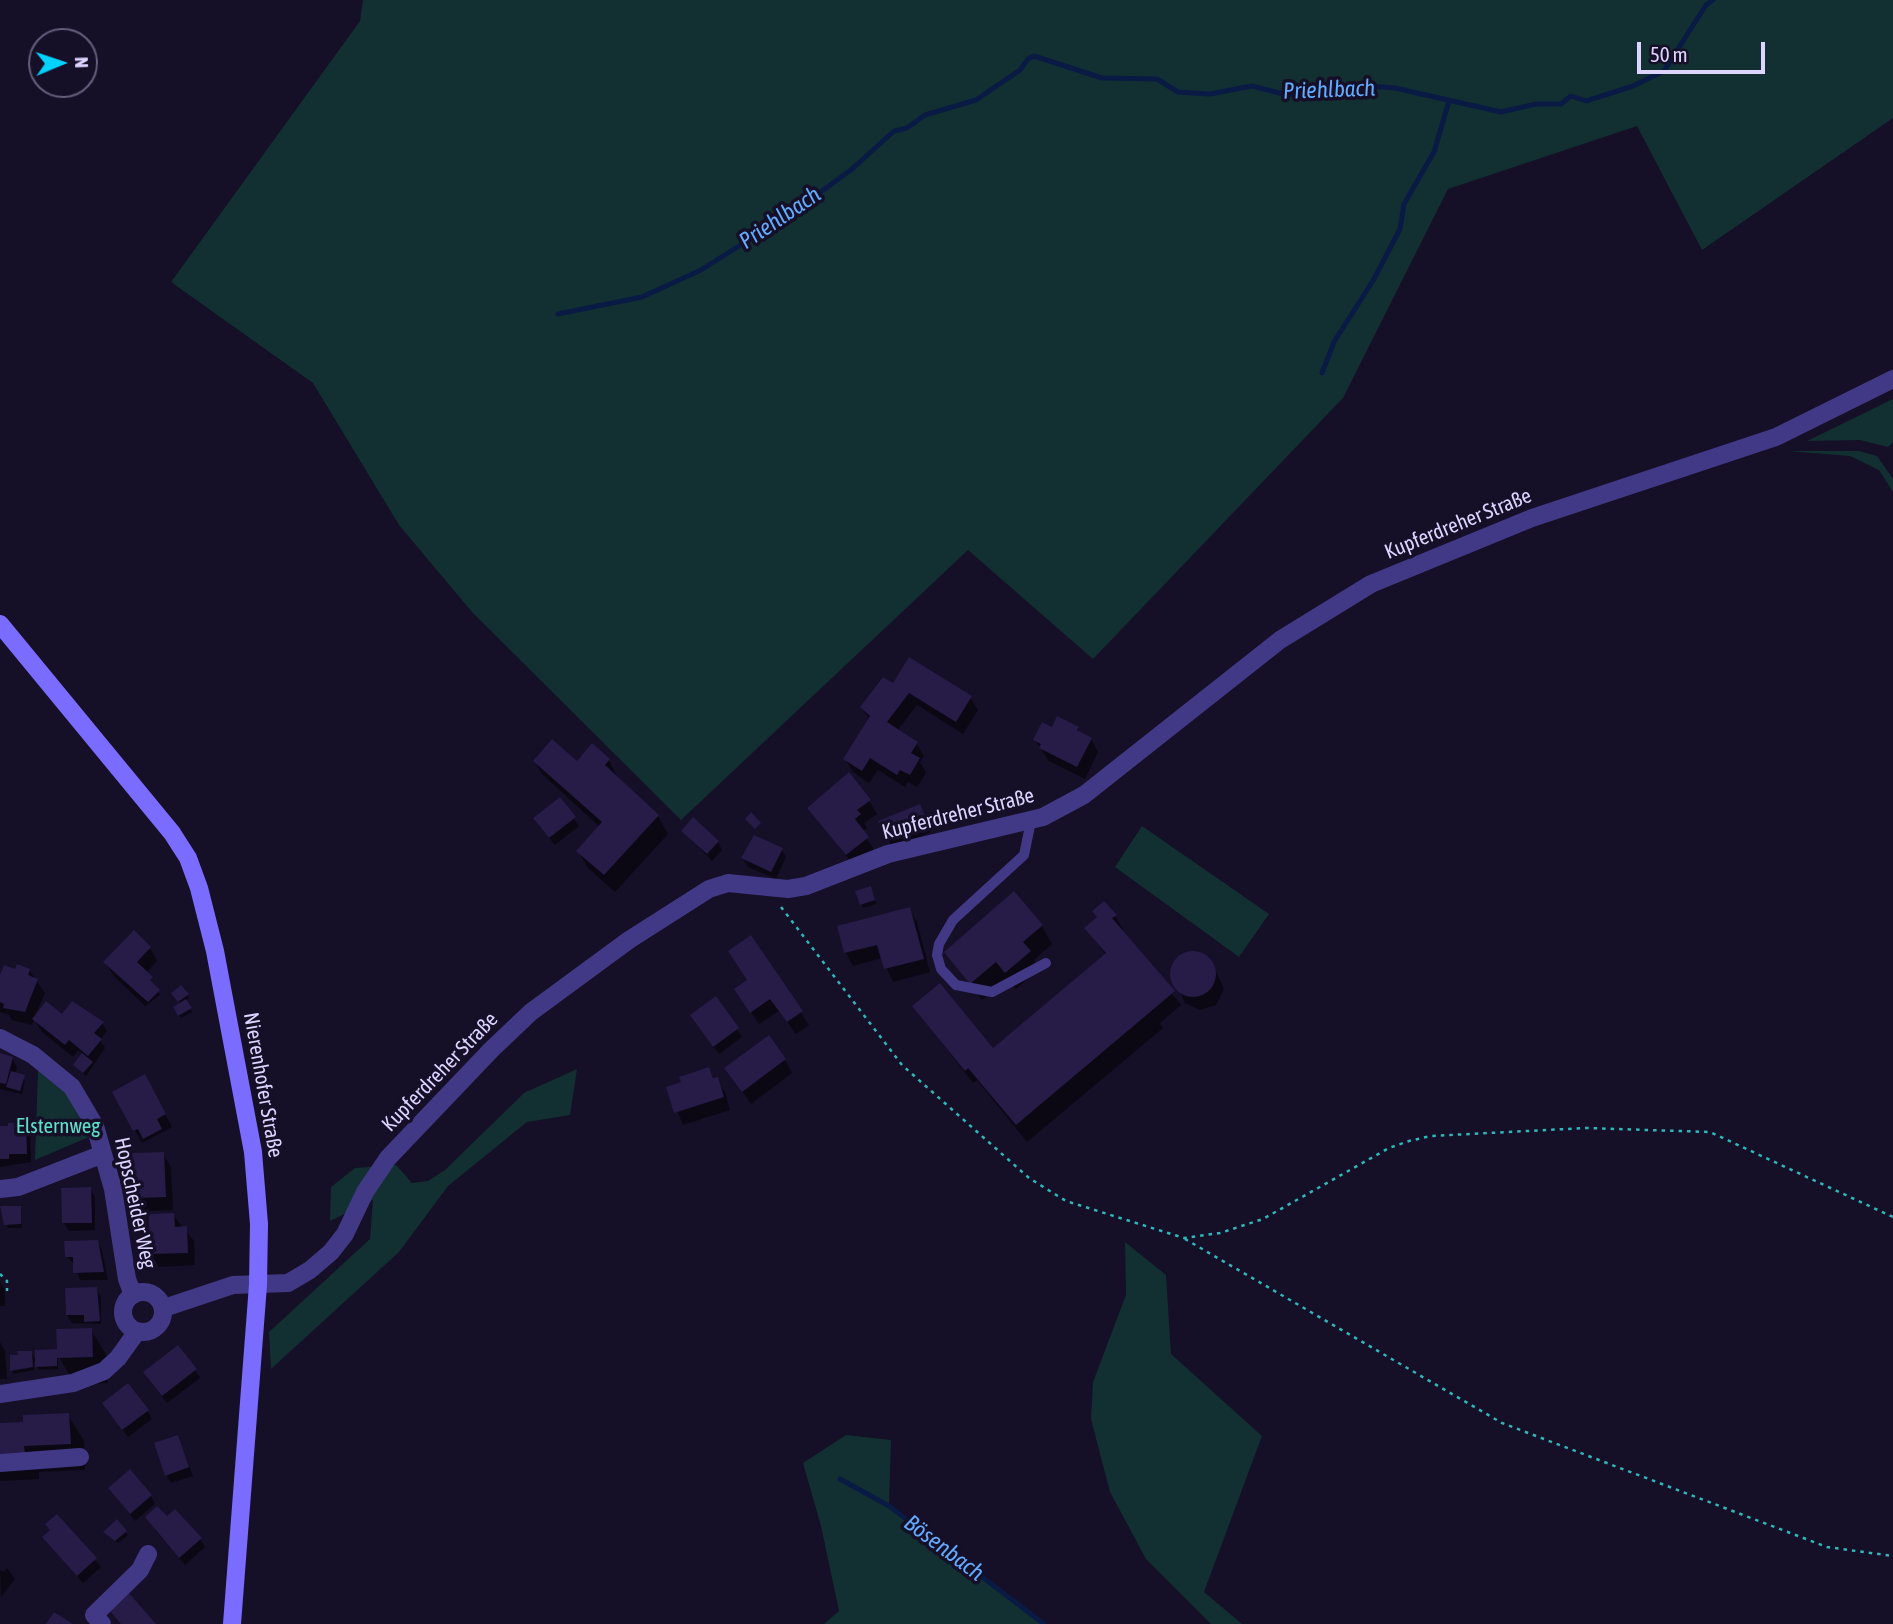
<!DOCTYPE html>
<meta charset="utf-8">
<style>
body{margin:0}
#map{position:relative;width:1893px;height:1624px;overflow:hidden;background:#150f27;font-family:"Asap Condensed",sans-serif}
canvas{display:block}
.north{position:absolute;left:28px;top:28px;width:70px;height:70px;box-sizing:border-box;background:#150f27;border:2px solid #655e7d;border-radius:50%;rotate:88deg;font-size:19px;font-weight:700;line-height:28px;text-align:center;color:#ddd5ff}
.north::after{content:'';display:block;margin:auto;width:24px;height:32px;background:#01d3ff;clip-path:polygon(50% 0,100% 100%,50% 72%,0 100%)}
.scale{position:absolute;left:1637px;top:42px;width:128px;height:32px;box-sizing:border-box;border:4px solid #ddd5ff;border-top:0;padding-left:9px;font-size:21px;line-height:24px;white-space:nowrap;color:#ddd5ff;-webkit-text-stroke:5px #150f27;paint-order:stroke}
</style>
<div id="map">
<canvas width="1893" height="1624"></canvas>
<div class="north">N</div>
<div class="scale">50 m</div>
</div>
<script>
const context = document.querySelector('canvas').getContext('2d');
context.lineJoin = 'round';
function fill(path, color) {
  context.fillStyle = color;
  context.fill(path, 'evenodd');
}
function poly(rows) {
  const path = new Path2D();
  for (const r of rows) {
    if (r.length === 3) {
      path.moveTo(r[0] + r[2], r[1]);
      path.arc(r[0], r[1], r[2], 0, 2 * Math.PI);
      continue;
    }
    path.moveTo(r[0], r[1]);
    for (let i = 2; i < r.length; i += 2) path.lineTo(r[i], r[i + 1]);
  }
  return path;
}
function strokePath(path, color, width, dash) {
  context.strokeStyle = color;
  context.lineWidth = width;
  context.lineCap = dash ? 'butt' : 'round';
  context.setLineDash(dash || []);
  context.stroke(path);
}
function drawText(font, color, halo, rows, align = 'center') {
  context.font = font + ' "Asap Condensed",sans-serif';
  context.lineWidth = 7;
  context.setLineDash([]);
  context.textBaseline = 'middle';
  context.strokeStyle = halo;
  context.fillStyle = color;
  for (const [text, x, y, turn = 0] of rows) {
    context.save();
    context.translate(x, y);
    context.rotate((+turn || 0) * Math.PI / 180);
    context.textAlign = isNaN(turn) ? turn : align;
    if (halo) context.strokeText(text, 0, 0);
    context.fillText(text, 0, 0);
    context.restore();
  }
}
const green = poly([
 [363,0,1893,0,1893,118,1702,250,1637,126,1448,189,1343,398,1093,659,968,550,681,820,472,612,399,525,313,383,171,282,360,21],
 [1893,399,1893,442,1888,447,1860,440,1807,441],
 [1788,451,1859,451,1877,456,1893,479,1893,492,1879,470,1850,456],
 [1142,826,1269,914,1239,957,1115,867],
 [577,1069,570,1115,527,1122,448,1186,399,1252,271,1369,269,1332,370,1239,373,1200,330,1221,331,1187,355,1168,396,1165,412,1183,428,1181,445,1170,524,1093],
 [38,1071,67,1094,89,1137,35,1160],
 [1125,1242,1166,1275,1171,1354,1262,1436,1204,1592,1242,1624,1211,1624,1146,1559,1110,1492,1091,1419,1093,1382,1126,1295],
 [846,1435,891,1440,889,1506,1044,1624,824,1624,839,1611,821,1526,803,1463]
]);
const shadow = poly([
 [893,685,970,697,978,710,963,734,917,705,897,731,916,743,924,756,920,762,926,773,917,787,908,782,905,787,878,770,869,783,853,772,845,759,870,720,862,708],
 [1078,728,1081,735,1091,739,1098,752,1085,779,1049,761,1035,740,1052,729],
 [609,760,618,779,658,816,668,834,615,892,588,868,578,851,600,827,542,774,535,761,582,768],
 [560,800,579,826,555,845,540,827],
 [869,801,877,814,864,823,867,828,862,832,875,851,855,867,809,808],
 [924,815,931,832,892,848,881,822],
 [683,831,718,842,722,850,712,861],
 [781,849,786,857,776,879,748,867,743,858],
 [872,891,876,904,863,908,861,904],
 [1014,894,1042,926,1052,944,1034,960,1039,969,1016,989,1007,979,982,1000,946,952],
 [909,909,917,922,930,972,893,982,882,958,853,966,846,953,839,928],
 [1115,916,1123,929,1121,931,1181,1005,1160,1023,1163,1028,1027,1142,977,1080,973,1083,914,1007,992,1051,1106,955,1087,928],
 [134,933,150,948,157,961,146,973,160,995,145,1006,113,975,105,962],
 [750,937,809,1025,796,1034,779,1011,759,1024,744,1002,749,981],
 [1195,952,1210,959,1224,989,1216,1005,1200,1010,1185,1003,1171,972,1179,957],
 [29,970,45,993,35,1016,62,1016,102,1023,107,1031,100,1040,105,1048,86,1076,75,1065,83,1054,78,1050,73,1057,42,1032,34,1019,32,1025,12,1020,9,1015,0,1012,0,979,16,972],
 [187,995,189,998,186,1001,192,1012,181,1018,175,1008,181,1004,176,997],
 [716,999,742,1037,719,1054,697,1024],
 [0,1055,12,1058,17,1067,15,1074,25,1080,22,1094,0,1089],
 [785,1060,792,1073,751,1104,727,1069],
 [708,1070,725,1092,730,1110,683,1125,668,1088],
 [144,1076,172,1127,142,1143,114,1092],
 [25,1125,30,1133,31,1162,0,1167,0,1128],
 [163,1154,171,1167,173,1210,145,1211,138,1198,134,1179,133,1155],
 [90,1189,95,1197,95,1230,69,1231,64,1223],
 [0,1208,20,1208,22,1228,8,1228],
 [173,1215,194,1241,195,1265,159,1267,152,1254],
 [97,1242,102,1250,108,1280,80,1280,75,1265,67,1257],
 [0,1282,5,1290,5,1306,0,1306],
 [96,1289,101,1297,101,1324,72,1323,67,1315],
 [91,1330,107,1356,108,1383,75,1385,58,1355,58,1369,39,1370,34,1361,34,1370,14,1374,12,1371,11,1357,19,1356,19,1353,31,1352,37,1362,37,1352,55,1351,59,1357,58,1331],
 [0,1342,5,1351,7,1379,0,1379],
 [195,1370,200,1378,167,1403,150,1381],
 [147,1411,152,1419,128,1437,109,1412],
 [68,1415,84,1441,85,1470,39,1472,39,1479,0,1481,0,1425,25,1424],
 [178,1437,193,1476,171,1483,166,1475],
 [110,1489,151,1496,155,1504,135,1521],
 [57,1516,101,1567,83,1583,44,1537,51,1531],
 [165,1517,200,1539,205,1547,185,1565,155,1530],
 [116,1522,128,1535,118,1543,105,1532],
 [7,1568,15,1579,1,1597,0,1570,4,1572]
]);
const stream = poly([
 [558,314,642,297,701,270,796,210,852,169,894,131,907,128,925,115,976,100,1020,70,1028,59,1034,56,1102,78,1157,79,1178,92,1210,94,1252,86,1287,95,1352,85,1395,88,1501,112,1536,104,1561,104,1571,96,1586,101,1633,86,1664,71,1706,5,1713,0],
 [1322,373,1334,342,1374,279,1400,229,1404,204,1434,152,1449,101],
 [840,1479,889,1506,1044,1624]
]);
const building = poly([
 [909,657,972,696,956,722,909,693,887,722,918,742,911,753,920,758,910,775,900,770,897,775,870,758,862,771,843,759,870,716,860,707,883,677,893,683],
 [1057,716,1079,727,1077,730,1092,738,1077,767,1039,748,1041,744,1033,740,1042,722,1052,727],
 [552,739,577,761,592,743,610,759,605,765,659,815,604,875,576,851,602,822,533,761],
 [849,772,871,800,857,810,861,814,855,819,869,837,846,855,807,808],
 [560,797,576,817,549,838,533,818],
 [920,804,928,823,886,840,878,821],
 [751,812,761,823,755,829,745,819],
 [693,817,719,841,707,854,681,831],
 [754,835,783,848,771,872,741,858],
 [871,886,875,900,860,905,855,891],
 [1014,891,1043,925,1023,942,1031,951,1005,973,996,962,970,984,944,952],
 [1104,901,1117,915,1112,918,1175,991,1016,1125,968,1068,965,1071,912,1006,940,983,993,1048,1106,953,1084,928,1097,917,1092,911],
 [910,907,924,959,884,969,877,945,844,953,837,926],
 [134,930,151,947,137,962,153,977,150,980,160,990,148,1002,103,962],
 [751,935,803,1011,787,1022,770,999,750,1013,734,989,747,980,728,951],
 [1193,974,23],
 [17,964,30,969,28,975,38,979,25,1012,3,1008,4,1004,0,1002,0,975,4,965,15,969],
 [181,985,189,994,178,1002,171,993],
 [716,996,739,1028,713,1047,690,1015],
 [186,999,192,1008,178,1016,173,1007],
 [46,1001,62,1014,72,1001,104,1022,94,1033,102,1039,88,1056,69,1040,65,1045,32,1019],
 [769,1035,786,1059,742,1092,724,1068],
 [0,1053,13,1057,6,1084,0,1083],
 [82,1053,93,1062,83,1073,73,1065],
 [709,1067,713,1078,718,1077,724,1097,674,1113,666,1087,681,1082,679,1077],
 [11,1071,25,1075,20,1091,6,1087],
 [145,1074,166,1114,157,1119,162,1129,143,1139,138,1129,133,1131,112,1092],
 [8,1123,26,1123,27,1154,9,1154,9,1159,0,1159,0,1126,8,1126],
 [164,1152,166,1197,136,1198,131,1153],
 [91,1187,92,1223,62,1223,61,1188],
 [0,1206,21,1206,21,1224,4,1225],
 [174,1213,175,1227,187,1226,188,1253,150,1254,149,1214],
 [98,1240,104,1272,73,1273,73,1257,65,1257,64,1241],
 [97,1287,100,1321,84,1322,84,1315,66,1315,65,1288],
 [92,1328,93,1357,57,1358,57,1366,35,1367,35,1350,57,1349,56,1329],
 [178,1345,197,1369,162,1396,143,1372],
 [17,1351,32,1351,33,1367,10,1371,10,1355,18,1355],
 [128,1383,149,1410,122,1430,102,1403],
 [69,1413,71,1444,24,1446,25,1453,0,1454,0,1423,23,1422,23,1415],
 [178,1435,189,1467,165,1476,154,1443],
 [130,1469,152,1495,130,1514,108,1488],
 [157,1506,167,1516,175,1509,202,1538,179,1558,145,1517],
 [57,1514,97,1558,77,1576,42,1537,50,1530,45,1524],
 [117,1519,127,1531,115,1541,103,1532],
 [129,1593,156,1624,121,1624,110,1611],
 [54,1612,73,1624,46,1624]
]);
const path = poly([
 [781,907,902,1065,1029,1178,1066,1201,1184,1238,1220,1233,1263,1219,1389,1148,1409,1141,1431,1136,1586,1128,1710,1132,1893,1217],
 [1185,1239,1502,1423,1827,1547,1893,1556],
 [0,1274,7,1281,7,1291]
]);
const lane = poly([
 [1031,821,1024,855,953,920,939,944,937,955,941,969,956,985,992,992,1046,963]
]);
const street = poly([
 [0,1038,33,1055,72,1087,95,1126,113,1189,127,1279,133,1295],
 [0,1189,18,1187,103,1154],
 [143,1312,20],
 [164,1308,233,1285,288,1283,310,1270,331,1252,345,1234,365,1192,388,1158,492,1049,531,1012,629,940,709,889,728,883,788,889,806,886,888,854,1043,817,1084,795,1280,640,1371,584,1532,518,1776,437,1893,379],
 [0,1394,73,1383,104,1371,118,1358,136,1333],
 [0,1463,80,1457],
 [102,1624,94,1615,140,1570,148,1554]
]);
const secondary = poly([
 [0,624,172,833,188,858,199,888,215,951,253,1152,259,1224,258,1285,232,1624]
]);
const streetNames = [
 ["Kupferdreher Straße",1458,524,-22],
 ["Kupferdreher Straße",958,814,-14],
 ["Kupferdreher Straße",440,1072,-46],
 ["Nierenhofer Straße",263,1085,80],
 ["Hopscheider Weg",135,1203,78]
];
const parkNames = [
 ["Elsternweg",58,1126]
];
const waterNames = [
 ["Priehlbach",1329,90,-2],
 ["Priehlbach",780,218,-34],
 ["Bösenbach",944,1548,37]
];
fill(green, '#123031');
fill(shadow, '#0007');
strokePath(stream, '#091b45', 5);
fill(building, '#271b48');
strokePath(path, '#2eb8ba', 2.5, [3.5, 5]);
strokePath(lane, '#423986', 10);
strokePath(street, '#423986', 18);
strokePath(secondary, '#7a6cff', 18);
drawText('21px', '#ddd5ff', '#150f27', streetNames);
drawText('21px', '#5ee2ca', '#150f27', parkNames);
drawText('italic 23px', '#63abff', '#150f27', waterNames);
</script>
